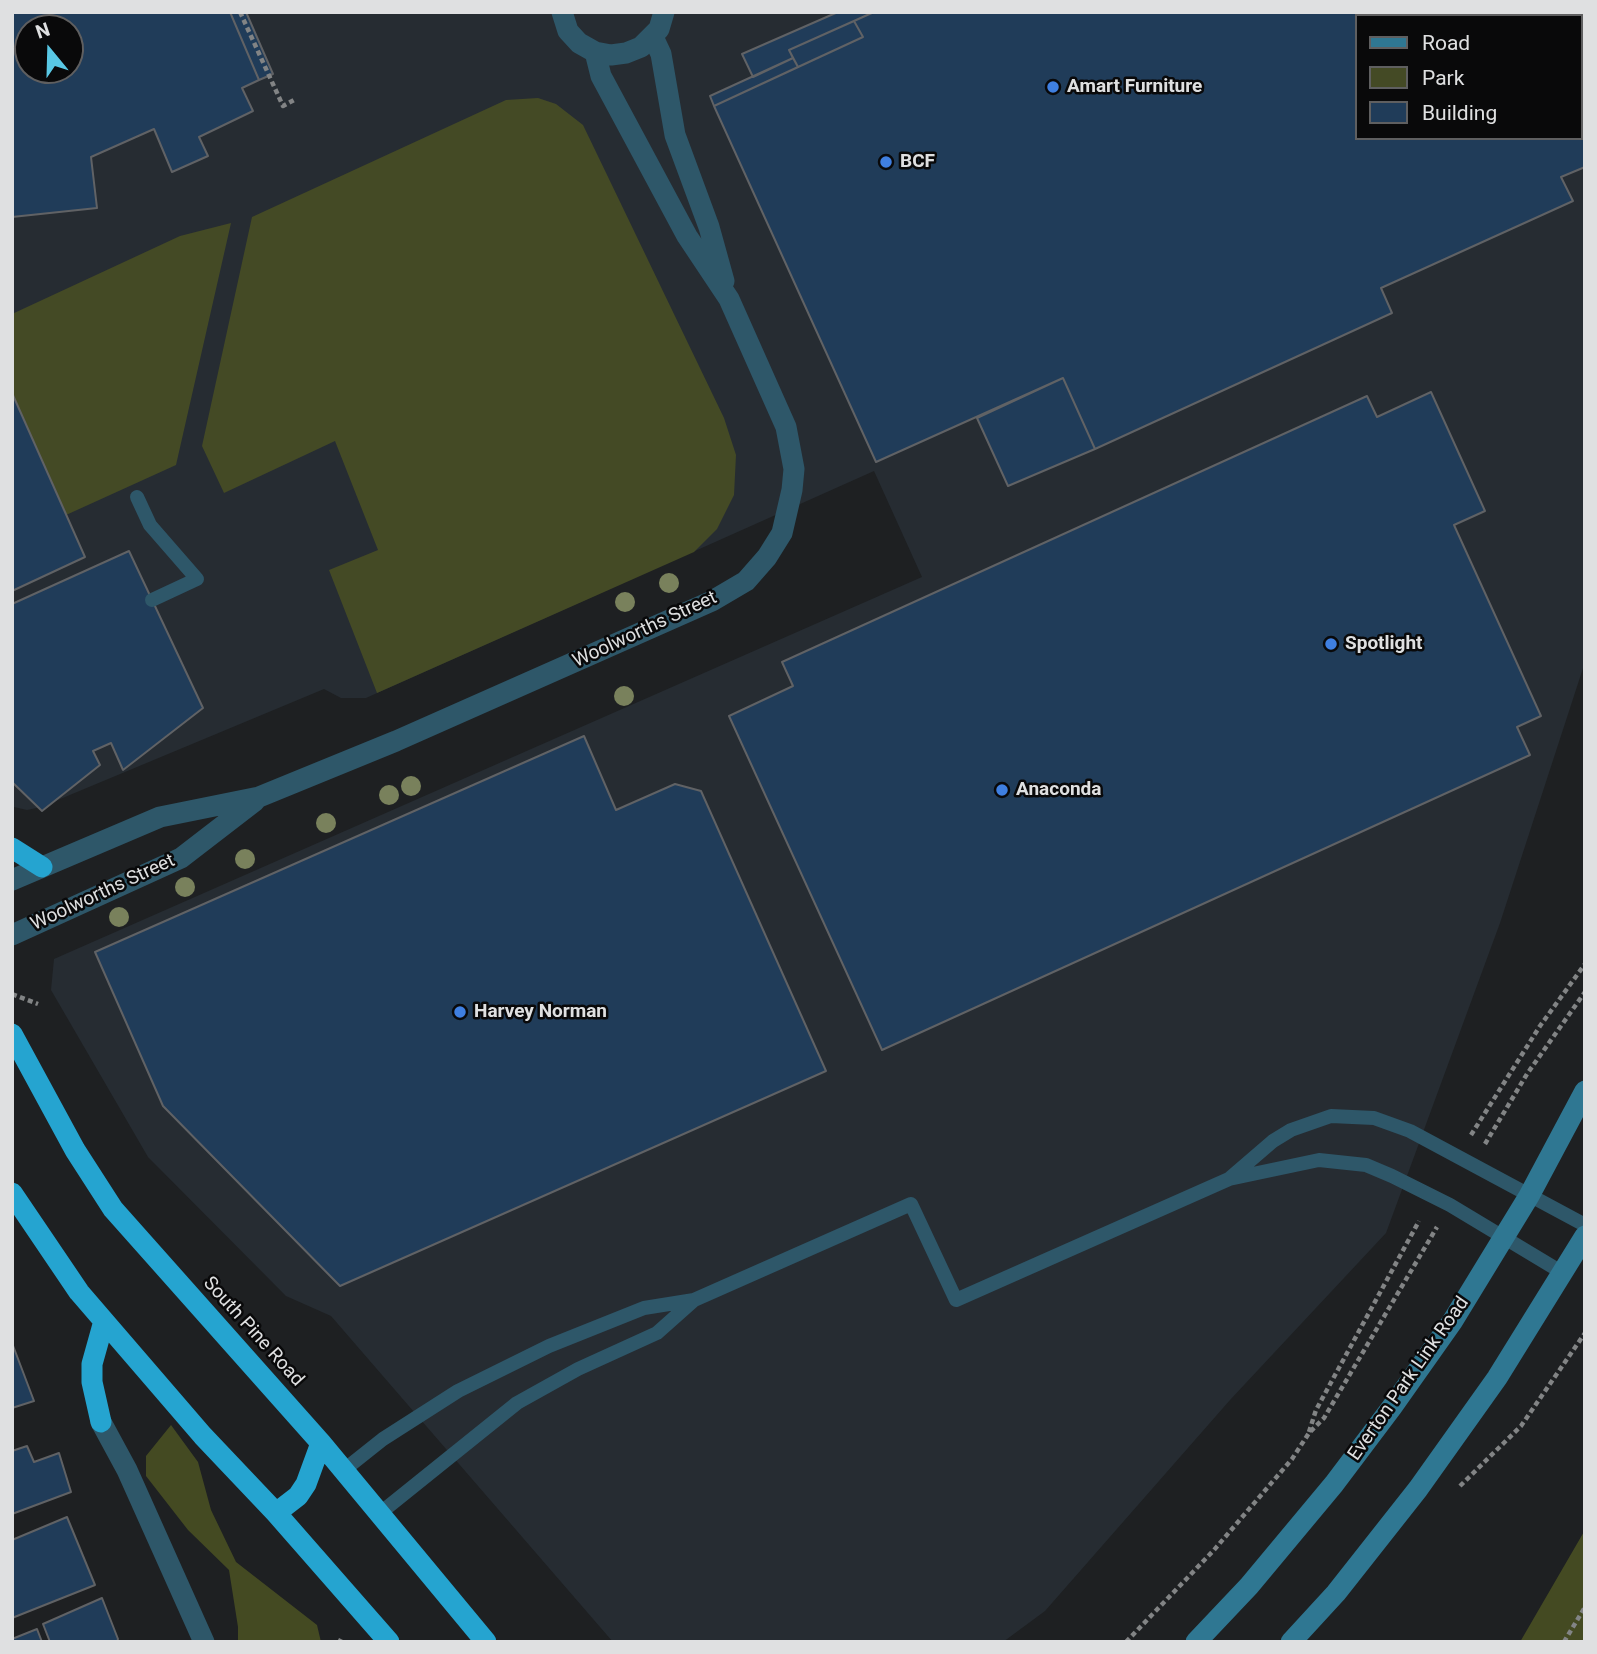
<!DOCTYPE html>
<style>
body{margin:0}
#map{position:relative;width:1597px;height:1654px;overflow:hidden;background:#1e2022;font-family:Roboto,sans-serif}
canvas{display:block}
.frame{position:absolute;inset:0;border:14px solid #dfe0e1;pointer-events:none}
.legend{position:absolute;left:1355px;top:14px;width:228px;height:126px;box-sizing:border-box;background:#09090a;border:2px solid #5f5f60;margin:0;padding:9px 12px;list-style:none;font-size:21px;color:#dfe0e1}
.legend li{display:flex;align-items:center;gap:14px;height:35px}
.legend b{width:35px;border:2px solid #5f5f60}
.north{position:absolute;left:14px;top:14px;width:70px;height:70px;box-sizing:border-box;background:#09090a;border:2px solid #5f5f60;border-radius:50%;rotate:341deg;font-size:19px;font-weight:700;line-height:28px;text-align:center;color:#dfe0e1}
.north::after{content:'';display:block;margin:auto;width:24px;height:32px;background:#59c8e5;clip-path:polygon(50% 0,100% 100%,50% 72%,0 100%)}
</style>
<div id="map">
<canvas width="1597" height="1654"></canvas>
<div class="frame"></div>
<ul class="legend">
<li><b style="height:9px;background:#2f7792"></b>Road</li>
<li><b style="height:19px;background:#444a25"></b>Park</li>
<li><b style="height:19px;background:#203c59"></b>Building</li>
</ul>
<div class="north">N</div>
</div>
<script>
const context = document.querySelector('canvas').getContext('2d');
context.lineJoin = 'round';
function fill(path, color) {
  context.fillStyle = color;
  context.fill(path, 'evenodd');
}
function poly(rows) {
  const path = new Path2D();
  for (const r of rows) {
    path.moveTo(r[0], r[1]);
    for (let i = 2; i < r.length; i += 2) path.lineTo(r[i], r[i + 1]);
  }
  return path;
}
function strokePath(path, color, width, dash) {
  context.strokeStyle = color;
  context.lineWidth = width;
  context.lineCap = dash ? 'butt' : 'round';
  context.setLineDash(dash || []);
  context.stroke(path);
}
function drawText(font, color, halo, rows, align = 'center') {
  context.font = font + ' Roboto,sans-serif';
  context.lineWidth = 5;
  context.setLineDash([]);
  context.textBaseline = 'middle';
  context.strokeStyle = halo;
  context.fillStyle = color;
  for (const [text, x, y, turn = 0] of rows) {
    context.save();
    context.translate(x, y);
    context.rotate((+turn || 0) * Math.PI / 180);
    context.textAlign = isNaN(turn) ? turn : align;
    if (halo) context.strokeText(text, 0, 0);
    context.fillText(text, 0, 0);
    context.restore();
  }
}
const built = poly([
 [12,12,1585,12,1585,662,1500,923,1386,1233,1230,1400,1045,1611,1003,1642,613,1642,331,1316,286,1296,148,1157,51,990,54,959,922,577,874,471,366,698,341,698,324,689,41,807,27,810,14,807],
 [1357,16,1581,16,1581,138,1357,138],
 [28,28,70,28,70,70,28,70]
]);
const green = poly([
 [538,98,556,104,583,125,724,418,736,455,734,495,717,529,694,552,377,693,329,570,378,550,335,441,224,493,202,446,252,217,506,100],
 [231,223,176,465,66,515,12,396,12,314,180,236]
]);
const forest = poly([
 [171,1425,198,1462,211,1510,236,1562,317,1625,321,1642,238,1642,238,1627,229,1570,188,1530,146,1476,146,1456],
 [1585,1530,1585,1642,1520,1642]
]);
const building = poly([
 [12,12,230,12,259,80,242,88,253,111,199,137,208,156,172,172,154,129,91,157,97,208,12,217,12,12],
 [28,28,70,28,70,70,28,70,28,28],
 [230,12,246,12,273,74,259,80,230,12],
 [838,12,874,12,789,50,793,58,753,77,742,54,838,12],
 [874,12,1585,12,1585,167,1561,177,1573,201,1381,288,1392,313,1095,449,1063,378,876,462,714,106,863,37,854,21,874,12],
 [1357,16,1581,16,1581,138,1357,138,1357,16],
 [854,21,863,37,798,67,789,50,854,21],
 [793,58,798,67,714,106,710,96,793,58],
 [1063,378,1095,449,1008,486,977,418,1063,378],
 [1431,392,1485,511,1454,525,1541,716,1517,727,1530,755,882,1050,729,716,793,686,782,662,1367,396,1377,417,1431,392],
 [12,393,85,557,12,591,12,393],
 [129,551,203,708,123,770,111,743,93,751,100,765,42,811,12,782,12,604,129,551],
 [584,736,616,810,675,784,701,791,826,1071,340,1286,163,1106,95,952,584,736],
 [12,1343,34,1401,12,1408,12,1343],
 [27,1446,34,1462,59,1453,71,1492,12,1514,12,1451,27,1446],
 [67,1517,95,1585,12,1618,12,1540,67,1517],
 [102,1598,118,1639,117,1642,50,1642,43,1624,102,1598],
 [37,1629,42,1642,12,1642,12,1639,37,1629]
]);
const path = poly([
 [240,12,283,106,294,100],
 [12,994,38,1004],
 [1471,1135,1540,1026,1585,964],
 [1485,1144,1527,1074,1585,992],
 [1309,1432,1316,1410,1419,1221],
 [1460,1486,1521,1426,1585,1333],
 [338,1640,342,1642],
 [1126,1642,1214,1550,1292,1459,1309,1433,1324,1418,1437,1227],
 [1564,1642,1585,1607]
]);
const lane = poly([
 [137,497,150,525,197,579,152,600],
 [1230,1178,1273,1141,1291,1130,1331,1116,1374,1118,1410,1131,1585,1225],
 [344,1470,383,1439,458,1391,549,1346,644,1308,694,1300,911,1204,956,1300,1229,1179,1319,1160,1366,1165,1392,1176,1450,1205,1563,1273],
 [379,1514,517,1403,578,1369,657,1333,693,1301]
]);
const street = poly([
 [562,12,568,31,579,43,595,52,611,55,626,53,641,47,659,29,664,12],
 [653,37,661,54,675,135,709,227,724,281],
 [12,880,160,817,259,797,396,741,712,601,746,581,767,557,782,533,792,490,794,469,786,427,729,299,687,236,601,76,595,52],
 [12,935,181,858,255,801],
 [101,1422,127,1470,204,1642]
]);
const secondary = poly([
 [1196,1642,1249,1586,1334,1484,1392,1407,1452,1322,1529,1196,1585,1091],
 [1291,1642,1336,1593,1418,1489,1497,1378,1585,1236]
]);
const highway = poly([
 [12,848,42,867],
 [12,1034,75,1150,113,1209,321,1443,486,1642],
 [12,1193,79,1292,203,1436,276,1513,389,1642],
 [101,1422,92,1382,92,1364,104,1321],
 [276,1513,298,1496,306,1484,321,1443]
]);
const trees = [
 [669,583],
 [625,602],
 [624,696],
 [411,786],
 [389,795],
 [326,823],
 [245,859],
 [185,887],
 [119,917]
];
const markers = [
 [1053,87,7,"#3f7fe0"],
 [886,162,7,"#3f7fe0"],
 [1331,644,7,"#3f7fe0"],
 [1002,790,7,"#3f7fe0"],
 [460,1012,7,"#3f7fe0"]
];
const poiNames = [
 ["Amart Furniture",1067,87],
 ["BCF",900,162],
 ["Spotlight",1345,644],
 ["Anaconda",1016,790],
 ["Harvey Norman",474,1012]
];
const streetNames = [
 ["Woolworths Street",645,630,-25],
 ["Woolworths Street",103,893,-25],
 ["South Pine Road",253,1332,48],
 ["Everton Park Link Road",1409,1379,-55]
];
fill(built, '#262c32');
fill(green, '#444a25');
fill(forest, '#444a22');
fill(building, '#203c59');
strokePath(building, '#606265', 2);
strokePath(path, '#828485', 4.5, [5, 3.5]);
strokePath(lane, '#2e5769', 14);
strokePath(street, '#2e5769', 21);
strokePath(secondary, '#2f7792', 21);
strokePath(highway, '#25a4d0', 21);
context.fillStyle = '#79815c';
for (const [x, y] of trees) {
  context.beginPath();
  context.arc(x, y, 10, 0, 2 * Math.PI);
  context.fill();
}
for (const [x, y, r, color] of markers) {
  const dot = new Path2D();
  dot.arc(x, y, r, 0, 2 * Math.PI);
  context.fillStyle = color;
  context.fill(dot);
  strokePath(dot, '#09090a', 2.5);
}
drawText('bold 19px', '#dfe0e1', '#09090a', poiNames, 'left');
drawText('19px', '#dfe0e1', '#09090a', streetNames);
</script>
